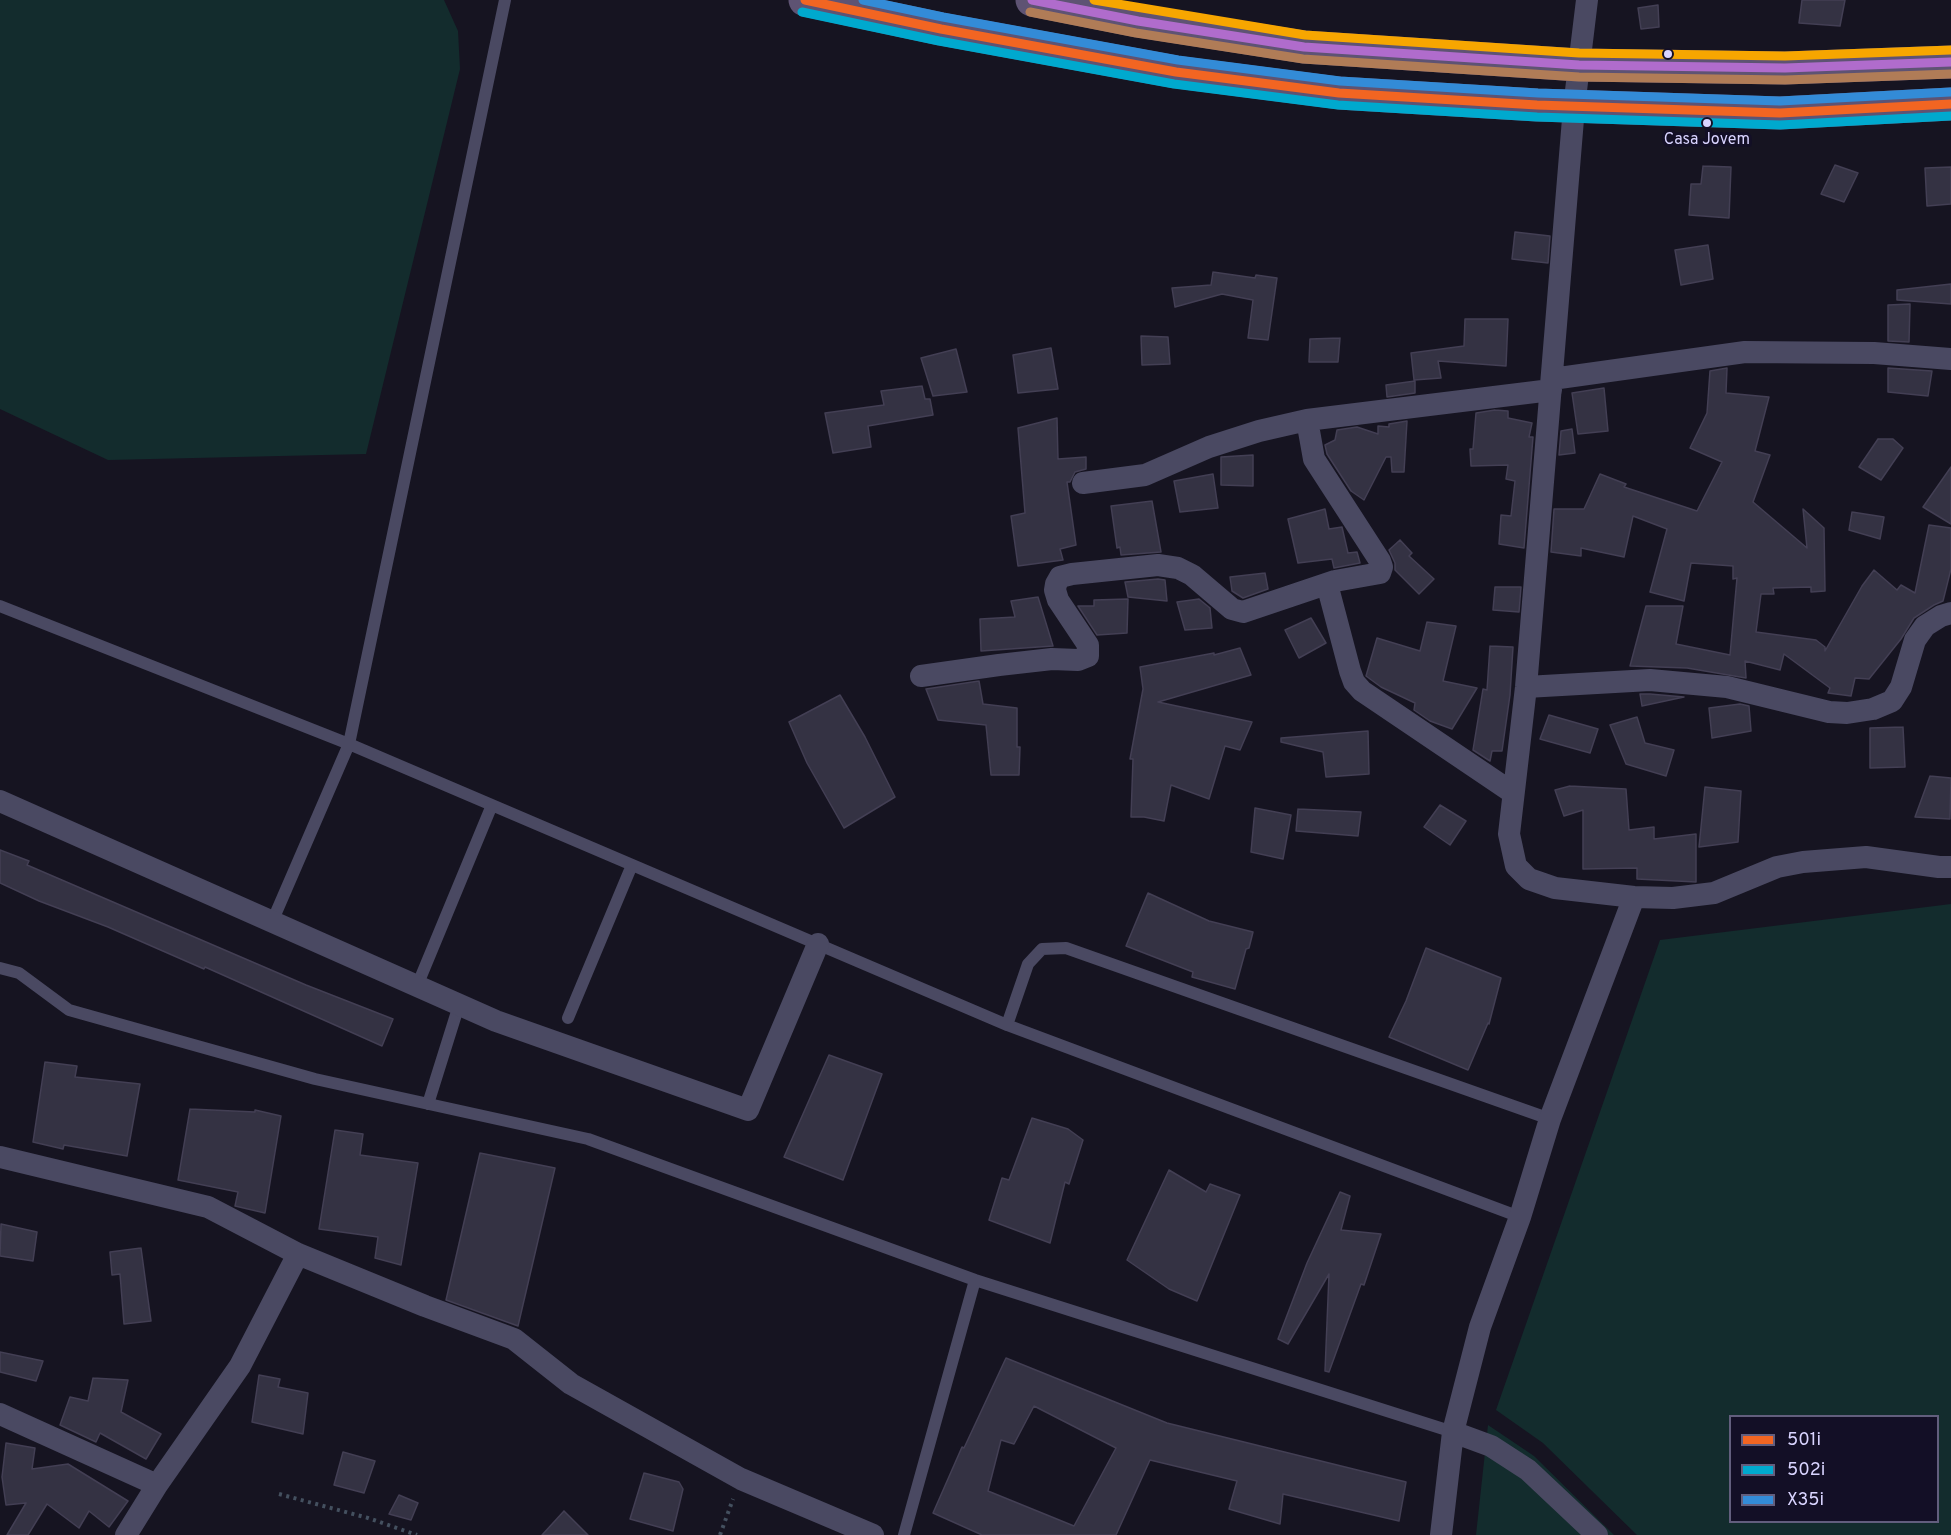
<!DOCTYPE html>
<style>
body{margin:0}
#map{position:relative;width:1951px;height:1535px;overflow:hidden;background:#161421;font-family:Overpass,sans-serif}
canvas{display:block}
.legend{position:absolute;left:1729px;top:1415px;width:210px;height:108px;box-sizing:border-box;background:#130f26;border:2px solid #625e7d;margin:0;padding:8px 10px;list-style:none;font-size:18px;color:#d9d4ff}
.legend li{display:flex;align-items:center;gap:12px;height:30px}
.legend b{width:30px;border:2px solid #625e7d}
</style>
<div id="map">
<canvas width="1951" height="1535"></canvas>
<ul class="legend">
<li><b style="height:8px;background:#f26522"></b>501i</li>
<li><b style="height:8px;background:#00a9ce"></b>502i</li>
<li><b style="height:8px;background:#338bd7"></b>X35i</li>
</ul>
</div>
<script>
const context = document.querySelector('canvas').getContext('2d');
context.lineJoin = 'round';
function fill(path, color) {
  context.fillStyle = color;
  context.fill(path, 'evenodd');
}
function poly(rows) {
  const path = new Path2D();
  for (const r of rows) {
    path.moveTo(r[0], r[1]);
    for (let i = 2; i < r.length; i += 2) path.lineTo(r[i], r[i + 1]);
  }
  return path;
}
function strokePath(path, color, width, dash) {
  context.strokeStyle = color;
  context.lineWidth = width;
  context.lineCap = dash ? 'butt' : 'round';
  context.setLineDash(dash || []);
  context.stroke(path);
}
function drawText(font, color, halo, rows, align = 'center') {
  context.font = font + ' Overpass,sans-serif';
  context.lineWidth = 6;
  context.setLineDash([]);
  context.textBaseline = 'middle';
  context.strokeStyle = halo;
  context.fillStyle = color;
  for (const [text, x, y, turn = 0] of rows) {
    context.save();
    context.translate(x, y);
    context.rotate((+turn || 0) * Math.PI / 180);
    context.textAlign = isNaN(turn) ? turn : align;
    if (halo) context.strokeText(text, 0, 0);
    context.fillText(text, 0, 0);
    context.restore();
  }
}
const green = poly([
 [0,0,444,0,458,31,460,69,366,454,108,460,0,409],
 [1951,904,1951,1535,1637,1535,1543,1443,1496,1410,1660,940],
 [1730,1416,1938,1416,1938,1522,1730,1522],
 [1488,1425,1534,1456,1614,1535,1476,1535]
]);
const building = poly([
 [1802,0,1845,0,1840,26,1799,23,1802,0],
 [1658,5,1659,27,1641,29,1638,8,1658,5],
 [1835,165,1858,173,1844,202,1821,194,1835,165],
 [1703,166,1731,167,1729,218,1689,215,1691,184,1701,184,1703,166],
 [1951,167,1951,204,1927,206,1925,168,1951,167],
 [1515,232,1550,236,1548,263,1512,259,1515,232],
 [1708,245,1713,279,1681,285,1675,250,1708,245],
 [1213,272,1255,278,1256,275,1277,278,1268,340,1248,338,1253,300,1222,294,1175,307,1172,288,1211,285,1213,272],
 [1951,284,1951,304,1897,300,1897,290,1951,284],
 [1910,304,1909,342,1888,341,1888,305,1910,304],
 [1465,319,1508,319,1506,366,1438,361,1441,378,1414,380,1411,353,1464,346,1465,319],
 [1141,336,1168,337,1170,364,1142,365,1141,336],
 [1340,338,1338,362,1309,362,1310,339,1340,338],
 [1051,348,1058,389,1018,393,1013,355,1051,348],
 [956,349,967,392,933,396,921,358,956,349],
 [1727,368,1726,393,1769,397,1755,451,1770,455,1753,502,1807,548,1803,509,1824,528,1825,591,1811,592,1811,587,1773,588,1774,594,1761,594,1756,632,1816,640,1825,647,1825,651,1862,586,1874,570,1897,590,1901,585,1915,593,1929,525,1951,528,1951,569,1943,601,1934,605,1914,618,1901,639,1869,679,1855,678,1851,696,1828,693,1830,688,1784,654,1780,670,1745,661,1746,678,1687,668,1630,666,1646,606,1683,606,1676,644,1730,655,1737,578,1733,579,1733,566,1691,563,1684,601,1650,592,1667,529,1633,516,1624,557,1581,548,1581,556,1551,552,1554,509,1584,509,1600,474,1626,484,1624,487,1697,511,1722,462,1690,448,1707,413,1710,371,1727,368],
 [1888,368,1932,371,1928,396,1888,392,1888,368],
 [1415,381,1415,393,1387,397,1386,385,1415,381],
 [922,386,925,399,930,399,933,415,868,426,871,447,833,453,825,413,884,405,881,391,922,386],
 [1604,388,1608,431,1578,434,1572,393,1604,388],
 [1495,410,1508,411,1508,418,1532,423,1529,437,1533,437,1524,548,1499,544,1501,515,1511,516,1515,481,1506,479,1508,465,1471,466,1470,449,1473,449,1476,413,1495,410],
 [1057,418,1058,459,1086,457,1086,469,1075,472,1070,482,1067,482,1076,545,1060,549,1063,560,1018,566,1011,516,1025,513,1018,428,1057,418],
 [1407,421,1404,472,1392,472,1391,457,1386,457,1364,500,1351,491,1327,454,1325,445,1335,440,1337,430,1357,427,1378,434,1378,426,1389,427,1389,424,1407,421],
 [1572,429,1575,453,1559,455,1561,431,1572,429],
 [1878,439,1893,439,1903,448,1881,480,1859,467,1878,439],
 [1253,455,1253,486,1221,485,1221,457,1253,455],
 [1951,467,1951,524,1923,507,1951,467],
 [1213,474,1218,508,1180,512,1174,481,1213,474],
 [1152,501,1161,552,1121,555,1120,547,1117,548,1111,506,1152,501],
 [1325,509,1329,529,1342,527,1348,553,1357,552,1360,563,1334,568,1332,559,1298,563,1288,519,1325,509],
 [1852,512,1884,517,1880,539,1849,530,1852,512],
 [1400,540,1412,553,1409,556,1434,579,1419,594,1395,570,1395,563,1389,550,1400,540],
 [1265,573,1268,589,1243,598,1232,591,1230,577,1265,573],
 [1158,579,1165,580,1167,601,1128,597,1125,582,1158,579],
 [1495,587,1521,587,1519,612,1493,610,1495,587],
 [1038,597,1053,646,981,651,980,619,1015,617,1011,601,1038,597],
 [1128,599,1127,633,1097,635,1078,606,1094,606,1094,600,1128,599],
 [1199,599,1210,608,1212,628,1185,630,1177,602,1199,599],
 [1311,618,1326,643,1299,658,1285,630,1311,618],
 [1427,622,1456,626,1443,681,1477,688,1452,729,1430,721,1414,710,1415,703,1381,687,1366,676,1377,638,1420,651,1427,622],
 [1490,646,1513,647,1510,695,1502,751,1492,751,1490,761,1473,750,1483,689,1487,690,1490,646],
 [1240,648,1251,675,1158,702,1252,722,1240,750,1225,746,1209,799,1171,785,1164,821,1144,817,1131,817,1133,759,1130,759,1143,689,1140,667,1214,653,1214,655,1240,648],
 [979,681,983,704,1017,708,1017,747,1020,747,1019,775,991,775,986,725,938,720,926,689,979,681],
 [1640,694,1650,694,1684,697,1642,706,1640,694],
 [840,695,865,737,895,797,844,828,807,763,789,722,840,695],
 [1740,704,1749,706,1751,731,1712,738,1709,708,1740,704],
 [1549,715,1598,729,1590,753,1540,739,1549,715],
 [1637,717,1645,743,1674,750,1666,776,1626,764,1610,725,1637,717],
 [1903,727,1905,767,1870,768,1870,728,1903,727],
 [1368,731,1369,774,1326,777,1323,752,1281,742,1281,738,1368,731],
 [1930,776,1951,778,1950,819,1915,817,1930,776],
 [1570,786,1626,789,1629,830,1654,827,1654,839,1696,834,1696,882,1637,879,1637,868,1583,869,1583,810,1564,816,1555,790,1570,786],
 [1705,787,1741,791,1738,842,1699,847,1705,787],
 [1440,805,1466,821,1450,845,1424,827,1440,805],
 [1255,808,1291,815,1283,859,1251,852,1255,808],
 [1298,809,1361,812,1358,836,1296,831,1298,809],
 [0,850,29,861,27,865,306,985,393,1019,382,1046,205,967,204,969,108,927,39,901,0,883,0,850],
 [1148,893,1209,921,1253,932,1249,948,1246,949,1235,989,1192,977,1193,972,1126,946,1148,893],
 [1426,948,1501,978,1489,1024,1488,1023,1468,1070,1389,1037,1406,1001,1426,948],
 [829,1055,882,1074,843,1180,784,1157,829,1055],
 [45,1062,77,1066,75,1077,140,1084,127,1156,64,1145,63,1149,33,1142,45,1062],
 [190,1109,255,1112,255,1110,281,1116,265,1213,235,1206,238,1192,178,1180,190,1109],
 [1032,1118,1068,1129,1083,1140,1069,1184,1065,1182,1050,1243,989,1220,1002,1178,1009,1180,1032,1118],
 [335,1130,363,1134,360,1155,418,1163,401,1265,375,1258,378,1237,319,1229,335,1130],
 [480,1153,555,1168,518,1326,446,1300,480,1153],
 [1169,1170,1206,1192,1210,1184,1240,1195,1197,1301,1169,1289,1127,1260,1169,1170],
 [1340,1192,1350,1196,1341,1230,1381,1234,1364,1285,1361,1284,1329,1372,1325,1371,1329,1274,1288,1344,1278,1339,1307,1263,1340,1192],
 [1,1224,37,1232,33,1261,0,1256,1,1224],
 [141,1248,151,1321,124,1324,120,1274,112,1275,110,1252,141,1248],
 [0,1352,43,1361,36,1381,0,1372,0,1352],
 [1006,1358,1167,1423,1406,1482,1399,1521,1283,1494,1280,1524,1229,1509,1237,1481,1150,1460,1116,1535,982,1535,933,1513,962,1447,964,1448,1006,1358],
 [1034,1406,1116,1448,1074,1526,988,1491,1001,1440,1014,1444,1034,1406],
 [259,1375,280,1379,278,1387,308,1393,303,1434,252,1422,259,1375],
 [93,1378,128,1380,121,1412,161,1434,146,1459,100,1433,96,1442,60,1425,70,1397,88,1401,93,1378],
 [6,1443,35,1448,32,1469,68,1464,128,1501,109,1527,89,1511,79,1528,47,1504,28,1535,7,1535,26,1503,6,1505,2,1477,6,1443],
 [343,1452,375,1461,364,1493,334,1485,343,1452],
 [644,1473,679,1482,683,1489,673,1531,630,1519,644,1473],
 [399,1495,418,1503,411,1520,389,1514,399,1495],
 [564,1511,588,1535,542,1535,564,1511]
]);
const path = poly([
 [279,1494,368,1518,417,1535],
 [720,1535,733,1499]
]);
const service = poly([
 [0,606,349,744,1007,1025,1520,1217],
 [272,922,349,744,505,0],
 [0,968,19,973,69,1010,315,1079,588,1139,975,1280,1453,1432],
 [417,986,492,805],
 [568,1018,632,865],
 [1007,1025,1028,964,1042,949,1066,948,1550,1119],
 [428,1104,459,1005],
 [904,1535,975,1280]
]);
const minor = poly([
 [1587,0,1574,107,1526,687,1509,834,1516,866,1529,879,1555,888,1634,897,1673,898,1714,893,1777,867,1803,862,1866,857,1939,867,1951,867],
 [1552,379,1745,352,1874,353,1951,359],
 [1083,483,1145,475,1209,447,1259,431,1307,420,1551,390],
 [1327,584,1350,671,1354,682,1362,691,1513,793],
 [921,676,999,665,1052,659,1078,660,1088,656,1088,645,1058,600,1055,590,1056,584,1060,577,1072,574,1158,565,1178,568,1192,575,1232,609,1243,612,1335,581,1380,573,1382,567,1380,561,1314,459,1307,420],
 [1526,687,1650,680,1727,687,1829,712,1847,713,1873,709,1892,701,1901,687,1915,640,1925,626,1941,616,1951,613],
 [0,801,496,1021,748,1110,818,944],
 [0,1157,208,1207,298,1254,425,1306,514,1339,571,1384,741,1479,873,1535],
 [0,1414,157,1485],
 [126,1535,157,1485,240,1366,298,1254],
 [1441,1535,1453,1432],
 [1597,1535,1528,1470,1491,1446,1453,1432,1480,1327,1520,1217,1550,1119,1634,897]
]);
const primary = poly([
 [805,0,941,29,1176,72,1339,93,1537,105,1780,113,1951,104],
 [1032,0,1138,21,1304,47,1579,65,1785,68,1951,62]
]);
const bus1 = poly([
 [805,0,941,29,1176,72,1339,93,1537,105,1780,113,1951,104]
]);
const bus2 = poly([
 [802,12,939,41,1174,84,1338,105,1537,117,1780,125,1951,116]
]);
const bus3 = poly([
 [863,0,943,17,1178,60,1340,81,1538,93,1780,101,1950,92]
]);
const bus4 = poly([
 [1032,0,1138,21,1304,47,1579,65,1785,68,1951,62]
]);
const bus5 = poly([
 [1030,12,1136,33,1303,59,1579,77,1785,80,1951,74]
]);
const bus6 = poly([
 [1094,0,1305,35,1579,53,1785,56,1951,50]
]);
const markers = [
 [1668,54,5,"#d9d4ff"],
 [1707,123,5,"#d9d4ff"]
];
const busNames = [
 ["Casa Jovem",1707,141]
];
fill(green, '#132c2d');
fill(building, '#343243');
strokePath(building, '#433f54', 1.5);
strokePath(path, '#44505f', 4, [3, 4.5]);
strokePath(service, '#4a4962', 12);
strokePath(minor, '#4a4962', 22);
strokePath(primary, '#5e5373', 33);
strokePath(bus1, '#f26522', 9);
strokePath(bus2, '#00a9ce', 9);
strokePath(bus3, '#338bd7', 9);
strokePath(bus4, '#b06ccc', 9);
strokePath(bus5, '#b07c57', 9);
strokePath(bus6, '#f7a600', 9);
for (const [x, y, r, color] of markers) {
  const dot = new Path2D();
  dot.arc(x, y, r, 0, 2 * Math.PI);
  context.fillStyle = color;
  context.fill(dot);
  strokePath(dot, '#130f26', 2);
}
drawText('16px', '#d9d4ff', '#130f26', busNames);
</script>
